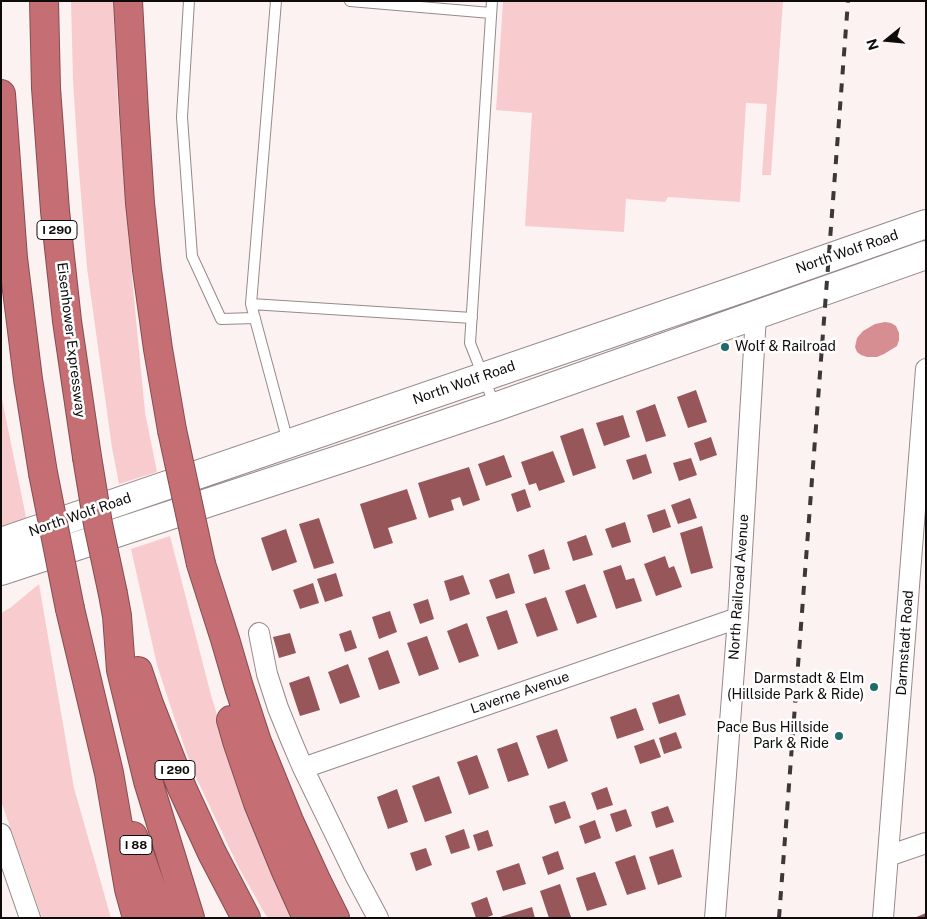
<!DOCTYPE html>
<style>
body{margin:0}
#map{position:relative;width:927px;height:919px;overflow:hidden;background:#fdf2f2;font-family:"Public Sans",sans-serif}
canvas{display:block}
.frame{position:absolute;inset:0;border:2px solid #0f0b0b;pointer-events:none}
.north{position:absolute;left:862px;top:15px;width:50px;height:50px;-webkit-text-stroke:4px #fff;paint-order:stroke;rotate:253deg;font-size:14px;font-weight:700;line-height:20px;text-align:center;color:#0f0b0b}
.north::after{content:'';display:block;margin:auto;width:18px;height:22px;background:#0f0b0b;clip-path:polygon(50% 0,100% 100%,50% 72%,0 100%)}
</style>
<div id="map">
<canvas width="927" height="919"></canvas>
<div class="frame"></div>
<div class="north">N</div>
</div>
<script>
const context = document.querySelector('canvas').getContext('2d');
context.lineJoin = 'round';
function fill(path, color) {
  context.fillStyle = color;
  context.fill(path, 'evenodd');
}
function poly(rows) {
  const path = new Path2D();
  for (const r of rows) {
    path.moveTo(r[0], r[1]);
    for (let i = 2; i < r.length; i += 2) path.lineTo(r[i], r[i + 1]);
  }
  return path;
}
function strokePath(path, color, width, dash) {
  context.strokeStyle = color;
  context.lineWidth = width;
  context.lineCap = dash ? 'butt' : 'round';
  context.setLineDash(dash || []);
  context.stroke(path);
}
function drawText(font, color, halo, rows, align = 'center') {
  context.font = font + ' "Public Sans",sans-serif';
  context.lineWidth = 5;
  context.setLineDash([]);
  context.textBaseline = 'middle';
  context.strokeStyle = halo;
  context.fillStyle = color;
  for (const [text, x, y, turn = 0] of rows) {
    context.save();
    context.translate(x, y);
    context.rotate((+turn || 0) * Math.PI / 180);
    context.textAlign = isNaN(turn) ? turn : align;
    if (halo) context.strokeText(text, 0, 0);
    context.fillText(text, 0, 0);
    context.restore();
  }
}
const green = poly([
 [71,1,113,1,118,108,133,288,145,412,157,472,119,484,112,448,87,268,78,159,73,80],
 [503,1,783,1,771,175,762,175,767,104,746,103,740,202,668,197,665,202,626,199,624,232,525,226,532,113,496,110],
 [1,394,28,527,1,535],
 [170,536,211,695,232,765,294,918,268,918,265,914,238,866,193,771,175,720,157,665,131,549],
 [39,584,74,788,111,918,42,918,1,801,1,613,10,608]
]);
const water = poly([
 [885,322,891,323,896,326,899,333,899,340,897,346,884,354,877,357,867,357,861,355,857,352,855,347,857,338,863,331,875,324]
]);
const building = poly([
 [696,390,707,422,688,428,677,397],
 [655,404,666,436,646,442,636,411],
 [623,415,630,437,604,446,596,423],
 [583,428,596,468,573,476,560,436],
 [711,437,717,455,700,461,694,443],
 [553,451,565,482,539,491,536,483,529,485,521,462],
 [646,454,652,473,633,480,626,460],
 [504,455,512,477,486,486,478,464],
 [691,458,697,475,679,481,673,463],
 [469,467,480,500,463,506,460,497,451,500,454,510,429,518,418,483],
 [407,489,417,519,388,528,393,543,374,549,360,504],
 [525,489,531,507,517,512,511,494],
 [690,498,697,518,678,524,671,505],
 [665,509,671,527,653,533,647,515],
 [319,518,334,563,314,569,299,524],
 [625,522,631,542,612,548,605,529],
 [702,526,713,568,691,574,680,533],
 [286,529,297,562,272,571,261,538],
 [586,535,593,555,573,561,567,542],
 [544,549,550,569,534,574,528,555],
 [665,556,669,568,674,566,682,587,656,596,644,564],
 [621,565,626,580,634,578,642,601,616,609,603,571],
 [336,573,343,596,325,602,317,579],
 [509,573,515,593,496,599,489,580],
 [463,575,470,594,450,601,444,581],
 [313,583,319,603,300,609,293,590],
 [585,584,597,617,577,624,565,591],
 [546,597,558,630,537,637,525,604],
 [428,599,434,619,420,624,413,604],
 [507,610,518,643,498,650,486,617],
 [390,611,397,632,379,639,372,617],
 [467,623,479,656,459,663,447,631],
 [351,630,357,648,345,652,339,634],
 [290,633,296,653,279,658,273,637],
 [427,636,439,669,419,676,407,643],
 [388,650,400,683,379,690,368,658],
 [348,664,360,697,340,704,328,672],
 [309,676,320,710,300,716,289,683],
 [679,694,686,715,659,724,652,703],
 [636,708,644,730,617,739,610,717],
 [557,729,568,761,548,769,536,736],
 [676,732,682,748,664,754,659,738],
 [654,739,661,757,640,764,634,746],
 [517,742,529,775,508,782,497,749],
 [477,755,489,788,469,795,457,762],
 [439,776,452,813,425,822,412,786],
 [607,787,613,805,597,810,591,793],
 [397,789,408,822,388,829,377,797],
 [565,801,571,818,555,824,549,806],
 [668,806,674,822,656,828,651,812],
 [626,809,632,826,616,832,610,814],
 [595,820,601,838,585,844,579,826],
 [464,829,470,848,451,854,445,836],
 [488,830,493,846,478,851,473,835],
 [426,848,432,865,416,871,410,853],
 [673,849,682,877,658,885,649,857],
 [558,851,564,869,548,875,542,857],
 [635,855,646,889,627,895,615,862],
 [519,863,526,884,503,891,496,871],
 [595,872,607,905,587,911,576,878],
 [560,884,571,917,549,918,540,891],
 [487,897,493,915,485,918,476,918,471,903],
 [532,907,535,918,500,918,500,917],
 [926,913,926,918,914,918]
]);
const service = poly([
 [189,1,182,117,192,256,221,319,255,318],
 [276,1,251,304,288,442],
 [350,1,491,13],
 [492,1,470,343,495,406],
 [251,304,472,318]
]);
const minor = poly([
 [259,633,267,674,278,708,291,740,303,768,355,875,378,918],
 [303,768,738,618],
 [1,834,30,918],
 [888,856,926,843],
 [715,918,738,618,756,315],
 [883,918,926,369]
]);
const secondary = poly([
 [1,542,743,288,926,224],
 [1,571,362,452,495,407,926,255]
]);
const motorway = poly([
 [44,1,46,88,55,211,67,321,87,457],
 [128,1,134,112,140,203,147,270,158,349,172,430],
 [1,94,13,258,28,379,43,473],
 [201,564,225,639,239,687,257,742,289,821,317,882,335,918],
 [113,594,117,616,121,670,148,781,190,918],
 [70,609,109,773,129,889,137,918],
 [138,671,149,704,182,788,212,853,246,918],
 [231,720,237,741,258,803,285,869,307,918],
 [133,836,162,918]
]);
const rail = poly([
 [779,918,848,1]
]);
const motorwayBridge = poly([
 [172,430,201,564],
 [87,457,98,524,113,594],
 [43,473,70,609]
]);
const markers = [
 [725,347,5,"#1e6b6b"],
 [874,687,5,"#1e6b6b"],
 [839,736,5,"#1e6b6b"]
];
const shields = [
 [57,230,40],
 [175,770,40],
 [136,845,32]
];
const shieldNames = [
 ["I 290",57,230],
 ["I 290",175,770],
 ["I 88",136,845]
];
const streetNames = [
 ["North Wolf Road",847,252,-19],
 ["Eisenhower Expressway",71,340,83],
 ["North Wolf Road",464,383,-19],
 ["North Wolf Road",80,515,-19],
 ["North Railroad Avenue",739,587,-86],
 ["Darmstadt Road",905,643,-86],
 ["Laverne Avenue",520,693,-19]
];
const poiNames = [
 ["Wolf & Railroad",735,347,"left"],
 ["Darmstadt & Elm",864,679],
 ["(Hillside Park & Ride)",864,695],
 ["Pace Bus Hillside",829,728],
 ["Park & Ride",829,744]
];
fill(green, '#f8ccce');
fill(water, '#d68e93');
fill(building, '#97565a');
strokePath(service, '#96898a', 12);
strokePath(minor, '#96898a', 22);
strokePath(secondary, '#96898a', 30);
strokePath(motorway, '#854c50', 30);
strokePath(service, '#fff', 10);
strokePath(minor, '#fff', 20);
strokePath(secondary, '#fff', 28);
strokePath(motorway, '#c56f75', 28);
strokePath(rail, '#3d3838', 4, [9, 9]);
strokePath(motorwayBridge, '#854c50', 30, []);
strokePath(motorwayBridge, '#c56f75', 28);
for (const [x, y, r, color] of markers) {
  const dot = new Path2D();
  dot.arc(x, y, r, 0, 2 * Math.PI);
  context.fillStyle = color;
  context.fill(dot);
  strokePath(dot, '#fff', 2);
}
for (const [x, y, w] of shields) {
  const box = new Path2D();
  box.roundRect(x - w / 2, y - 9.5, w, 19, 4);
  context.fillStyle = '#fff';
  context.fill(box);
  strokePath(box, '#0f0b0b', 1);
}
drawText('bold 12px', '#0f0b0b', null, shieldNames);
drawText('14px', '#0f0b0b', '#fff', streetNames);
drawText('14px', '#0f0b0b', '#fff', poiNames, 'right');
</script>
